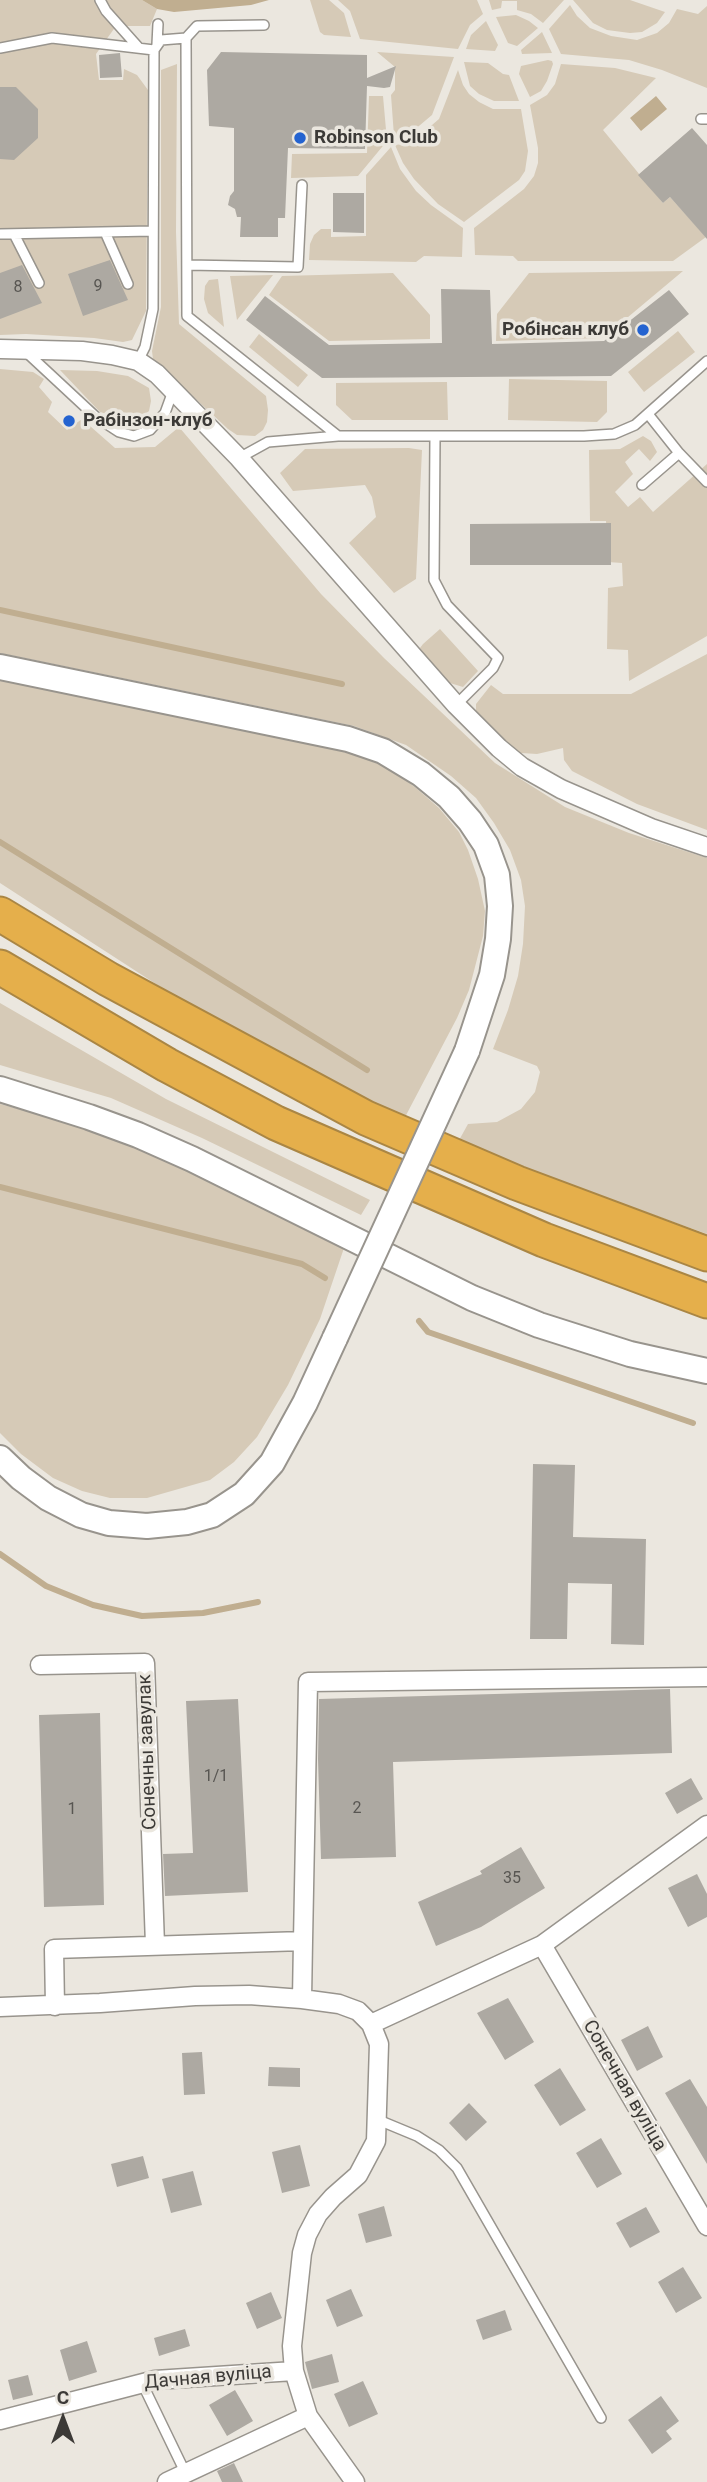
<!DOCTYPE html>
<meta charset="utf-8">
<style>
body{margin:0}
#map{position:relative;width:707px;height:2482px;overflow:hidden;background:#ebe7df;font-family:Roboto,sans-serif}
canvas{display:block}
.north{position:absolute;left:28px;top:2384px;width:70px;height:70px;-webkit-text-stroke:5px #ebe7df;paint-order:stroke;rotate:0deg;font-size:19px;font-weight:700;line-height:28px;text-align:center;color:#3c3a37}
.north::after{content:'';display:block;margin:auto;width:24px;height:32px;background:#3c3a37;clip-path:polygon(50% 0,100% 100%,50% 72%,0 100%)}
</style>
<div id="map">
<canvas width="707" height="2482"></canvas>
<div class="north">С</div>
</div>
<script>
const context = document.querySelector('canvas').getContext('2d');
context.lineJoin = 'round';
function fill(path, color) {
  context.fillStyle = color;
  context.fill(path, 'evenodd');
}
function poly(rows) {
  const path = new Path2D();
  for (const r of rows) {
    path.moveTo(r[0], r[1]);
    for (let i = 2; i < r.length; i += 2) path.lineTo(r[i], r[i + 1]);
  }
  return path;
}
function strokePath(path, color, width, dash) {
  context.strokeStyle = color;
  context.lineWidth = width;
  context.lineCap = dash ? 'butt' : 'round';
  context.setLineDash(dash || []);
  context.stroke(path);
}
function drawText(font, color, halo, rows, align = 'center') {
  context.font = font + ' Roboto,sans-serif';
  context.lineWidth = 7;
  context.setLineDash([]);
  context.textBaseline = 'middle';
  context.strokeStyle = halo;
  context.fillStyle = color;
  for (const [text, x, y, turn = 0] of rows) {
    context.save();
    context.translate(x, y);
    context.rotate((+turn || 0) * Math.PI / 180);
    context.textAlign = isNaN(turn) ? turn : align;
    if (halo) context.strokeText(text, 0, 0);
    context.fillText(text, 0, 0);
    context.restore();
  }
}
const green = poly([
 [0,0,142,0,157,9,150,26,116,26,96,54,99,80,123,80,124,69,137,75,148,90,146,311,132,340,123,342,94,338,26,334,0,335],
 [310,0,329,0,344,13,351,37,324,35,320,32],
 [338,0,477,0,483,14,470,25,458,49,360,39,350,11],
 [489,0,564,0,543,23,531,14,517,10,517,1,502,1,501,8,492,10],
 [573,0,630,0,665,12,657,23,642,32,630,33,607,30,593,23],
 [570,5,577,16,590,28,611,36,637,40,657,33,669,23,677,9,698,14,707,6,707,88,662,70,629,60,561,54,549,29],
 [516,15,529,21,538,28,517,46,508,43,496,17],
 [486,21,498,45,495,51,466,49,471,35],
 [542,32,552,53,522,54,521,50],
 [377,52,454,57,432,115,407,136,394,136,391,95,395,90,395,67],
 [548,60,552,61,553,64,547,81,541,91,530,97,519,74,521,66],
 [464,62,488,63,503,74,509,75,519,101,494,101,479,94,470,86],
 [177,64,176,232,179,324,266,396,268,410,267,422,263,430,255,436,237,435,228,429,153,359,152,351,161,307,161,70],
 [561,64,615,68,656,78,603,130,663,203,670,197,706,237,673,261,518,261,513,256,475,255,474,228,524,189,534,176,538,163,538,148,530,105,547,95,555,84],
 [458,70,463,85,469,94,479,102,493,109,521,109,528,151,525,171,519,180,464,222,438,204,414,179,403,163,395,145,411,143,439,119],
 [369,96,383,96,387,141,358,176,291,178,292,154,367,153],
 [391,147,400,169,416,191,431,205,463,228,462,257,424,256,416,262,309,260,310,244,314,235,321,229,331,229,331,237,366,236,366,175],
 [683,271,603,338,496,341,497,314,529,273],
 [393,273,430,315,430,339,329,341,269,295,282,276],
 [273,275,237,320,230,276],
 [218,279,224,327,208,313,204,299,205,286,209,280],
 [678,331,695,352,644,392,628,372],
 [259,334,308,375,298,387,249,347],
 [0,369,33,372,44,379,39,387,52,402,48,412,67,430,82,419,115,448,155,447,179,427,321,594,384,658,495,763,565,807,629,833,707,858,707,1234,565,1183,458,1142,468,1124,497,1122,521,1109,535,1092,540,1072,537,1066,493,1049,508,1010,518,976,523,944,525,906,521,880,510,850,494,823,476,798,451,776,406,745,354,726,0,653],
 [60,370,97,371,128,376,149,388,151,401,149,411,140,419,128,422,100,412],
 [509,379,607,381,607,412,597,422,508,420],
 [447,382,448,420,352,420,336,405,336,383],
 [643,436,651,441,657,452,650,461,639,449,625,462,633,474,615,492,628,507,640,497,653,512,707,464,707,636,629,681,628,650,607,649,608,588,623,586,622,563,608,562,606,521,590,521,589,450,620,449],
 [409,448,422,450,416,579,394,593,349,543,376,517,372,497,365,485,293,491,280,473,305,449],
 [440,629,478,671,463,687,450,683,422,655,420,648,423,644],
 [707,654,707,830,637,804,572,771,564,760,563,748,537,754,521,753,505,745,476,713,476,704,491,685,503,694,631,694],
 [0,677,345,748,384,764,416,788,439,808,459,832,468,850,478,879,485,911,483,936,469,990,457,1018,403,1121,193,1008,0,883],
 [0,1003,166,1099,370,1200,361,1215,202,1138,111,1098,0,1065],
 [0,1104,64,1121,133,1147,194,1173,344,1248,320,1319,288,1385,257,1437,234,1462,210,1480,147,1498,110,1498,82,1491,53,1478,21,1454,0,1433]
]);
const water = poly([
 [142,0,269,0,251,5,174,12,157,9],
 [656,96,667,109,641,131,630,118]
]);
const stream = poly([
 [0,610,342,684],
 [0,842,367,1070],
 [0,1187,302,1264,325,1278],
 [419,1321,428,1332,693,1423],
 [0,1554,46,1586,93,1605,142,1616,203,1613,258,1602]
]);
const building = poly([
 [221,52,367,55,367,78,396,66,390,87,384,88,367,86,365,149,288,148,285,218,278,218,278,237,240,237,241,217,237,217,235,209,228,205,230,196,234,191,234,128,209,126,207,70],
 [120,53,122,77,100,78,99,55],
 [0,87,16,87,38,109,38,138,14,160,0,159],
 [692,128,707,145,707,239,670,197,663,203,638,175],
 [333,193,364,193,364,233,333,232],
 [110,260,128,300,83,316,68,274],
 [22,265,42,303,0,319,0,273],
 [441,289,490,290,492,344,604,341,669,290,689,314,611,376,322,378,246,320,265,296,329,345,442,343],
 [611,523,611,565,470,565,470,524],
 [533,1464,575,1465,573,1537,646,1539,644,1645,611,1644,612,1584,568,1583,567,1639,530,1639],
 [670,1689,672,1753,393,1762,396,1857,321,1859,318,1759,319,1699],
 [238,1699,248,1892,165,1896,163,1854,193,1853,186,1701],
 [100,1713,104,1905,44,1907,39,1715],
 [691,1778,703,1799,677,1814,665,1793],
 [521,1847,545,1888,481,1927,436,1946,418,1902,482,1874,480,1871],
 [697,1874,707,1894,707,1917,688,1927,668,1888],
 [508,1998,534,2042,505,2060,477,2013],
 [648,2026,663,2057,637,2071,621,2040],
 [202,2052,205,2094,184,2095,182,2053],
 [269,2067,300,2068,300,2087,268,2086],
 [560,2068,586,2110,560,2126,534,2085],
 [690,2079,707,2107,707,2164,665,2093],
 [469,2103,487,2122,466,2141,449,2123],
 [601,2138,622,2174,597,2188,576,2153],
 [300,2145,310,2186,282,2193,272,2152],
 [143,2156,149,2178,117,2187,111,2164],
 [193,2171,202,2205,171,2213,162,2179],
 [384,2206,392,2236,366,2243,358,2214],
 [646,2207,660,2232,630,2248,616,2223],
 [683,2267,702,2298,676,2313,658,2282],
 [351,2289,363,2316,337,2327,326,2300],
 [271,2292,282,2318,257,2329,246,2303],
 [505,2310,512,2330,483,2340,476,2320],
 [185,2329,190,2346,159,2356,154,2338],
 [87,2341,97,2372,69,2381,60,2350],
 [332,2354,339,2382,312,2389,305,2362],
 [28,2375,33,2395,13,2400,8,2380],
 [363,2381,378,2414,349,2427,334,2394],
 [235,2390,253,2421,227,2436,209,2405],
 [661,2396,679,2421,666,2431,672,2439,652,2454,628,2420],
 [234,2463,243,2482,222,2482,217,2471]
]);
const lane = poly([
 [100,0,106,11,139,48],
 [264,25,197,26,186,38,187,316,338,436],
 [157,44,158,24],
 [0,48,52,38,154,50,153,309,145,347,138,361],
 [154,50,161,40,186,38],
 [701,119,707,119],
 [105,232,128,284],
 [0,234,152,231],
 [14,234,39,283],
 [187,265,298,267,302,185],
 [25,351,96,417,119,432,134,436,150,430,165,413,173,391],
 [435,436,434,580,447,605,498,658,493,668,456,705],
 [679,453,707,482],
 [239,458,268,442,338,436,584,436,614,434,635,425,707,361],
 [642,485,679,453,648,414],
 [376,2119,417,2136,439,2150,457,2168,601,2418],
 [142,2383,185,2472]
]);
const street = poly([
 [0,349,82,351,112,355,138,361,157,374,239,458,456,705,499,748,522,767,561,789,651,828,707,847],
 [40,1665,145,1663,155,1945],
 [303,1941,308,1682,707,1677],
 [542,1945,707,2226],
 [55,2006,54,1949,303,1941,302,1999],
 [0,2007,100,2003,195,1996,249,1995,302,1999,339,2004,358,2011,371,2024,379,2044,376,2141,358,2175,333,2197,318,2214,307,2235,302,2253,292,2346,294,2371,308,2416,355,2482],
 [371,2024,542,1945,707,1825],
 [0,2420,155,2380,294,2371],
 [167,2482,308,2416]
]);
const secondary = poly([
 [0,667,348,739,383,751,421,774,449,797,470,821,486,845,497,875,500,906,498,939,492,975,467,1051],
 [0,1089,89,1117,138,1135,192,1159,472,1298,539,1325,630,1354,707,1371],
 [0,1458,21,1478,48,1498,81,1515,109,1523,147,1526,187,1522,212,1515,244,1494,272,1463,305,1403,335,1338]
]);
const highway = poly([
 [0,914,108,979,366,1118,517,1183,707,1254],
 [0,967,167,1065,276,1123,544,1240,707,1301]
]);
const secondaryBridge = poly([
 [335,1338,467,1051]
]);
const markers = [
 [300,138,7,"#2463d0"],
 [643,330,7,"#2463d0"],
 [69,421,7,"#2463d0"]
];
const numberNames = [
 ["9",98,287],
 ["8",18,288],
 ["1/1",216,1777],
 ["2",357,1809],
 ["1",72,1810],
 ["35",512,1879]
];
const poiNames = [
 ["Robinson Club",314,138],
 ["Робінсан клуб",629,330,"right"],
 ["Рабінзон-клуб",83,421]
];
const streetNames = [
 ["Сонечны завулак",148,1752,-92],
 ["Сонечная вуліца",624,2086,60],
 ["Дачная вуліца",208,2378,-5]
];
fill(green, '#d6cab7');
fill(water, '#c0ae90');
strokePath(stream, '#c0ae90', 6);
fill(building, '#ada9a2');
strokePath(lane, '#98948d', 12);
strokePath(street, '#98948d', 21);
strokePath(secondary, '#98948d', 28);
strokePath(highway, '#aa8644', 37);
strokePath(lane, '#fff', 9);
strokePath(street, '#fff', 18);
strokePath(secondary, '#fff', 24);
strokePath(highway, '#e5af4b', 33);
strokePath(secondaryBridge, '#98948d', 28, []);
strokePath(secondaryBridge, '#fff', 24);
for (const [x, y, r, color] of markers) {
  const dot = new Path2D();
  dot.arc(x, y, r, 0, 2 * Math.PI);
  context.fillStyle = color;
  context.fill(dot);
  strokePath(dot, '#ebe7df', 2.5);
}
drawText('16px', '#585652', null, numberNames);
drawText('bold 19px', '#3c3a37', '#ebe7df', poiNames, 'left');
drawText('19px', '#3c3a37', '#ebe7df', streetNames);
</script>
